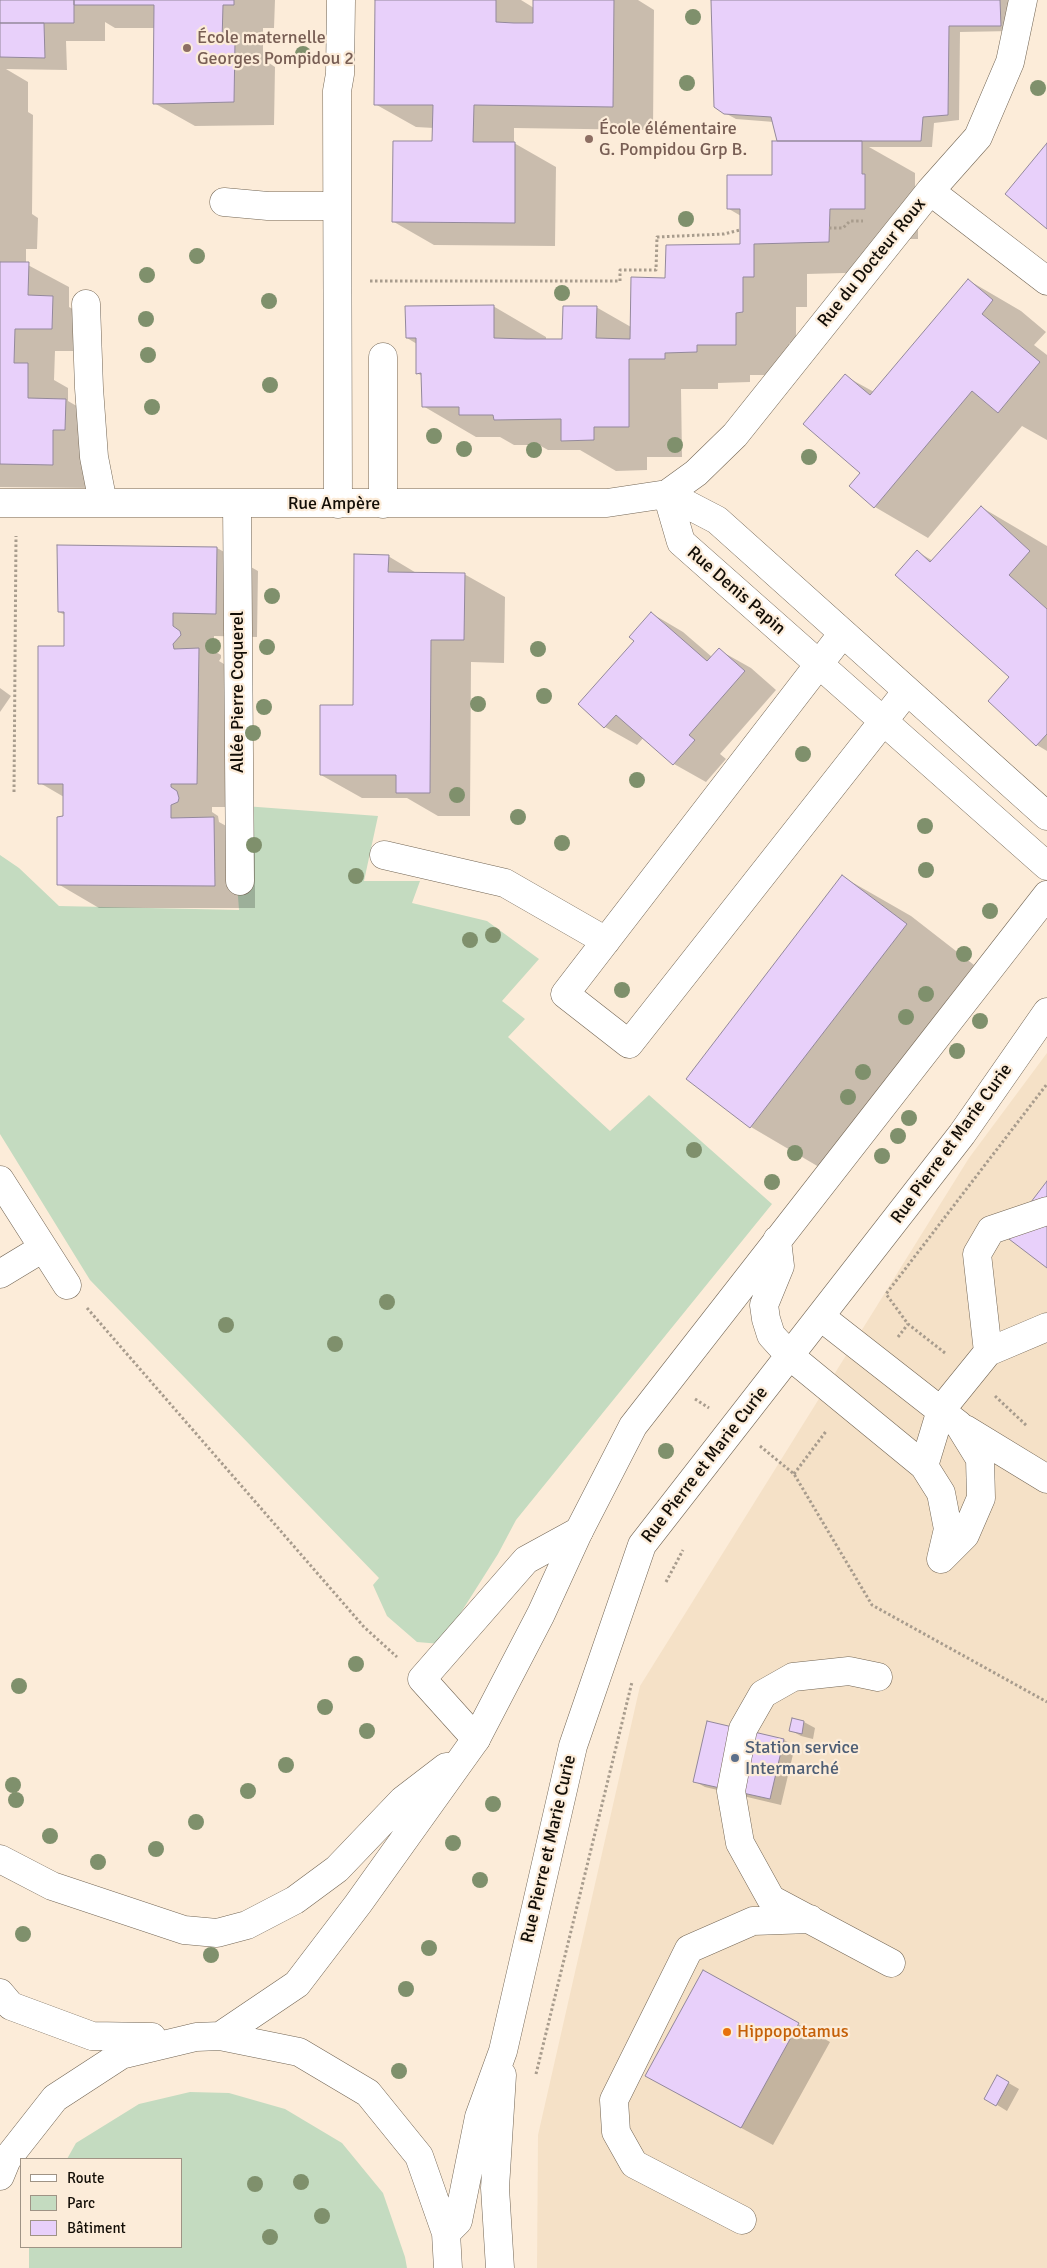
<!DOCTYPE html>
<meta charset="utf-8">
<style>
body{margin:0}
#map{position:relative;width:1047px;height:2268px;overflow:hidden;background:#fcecd9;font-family:Signika,sans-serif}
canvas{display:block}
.legend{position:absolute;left:20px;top:2158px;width:162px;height:90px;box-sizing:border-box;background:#fcecd9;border:1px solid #9f9385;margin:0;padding:6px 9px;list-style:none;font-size:15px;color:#130e07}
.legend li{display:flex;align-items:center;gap:10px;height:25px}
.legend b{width:25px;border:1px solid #9f9385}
</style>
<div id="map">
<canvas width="1047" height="2268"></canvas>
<ul class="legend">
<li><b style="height:6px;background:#fff"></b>Route</li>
<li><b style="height:14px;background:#c4dbc0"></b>Parc</li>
<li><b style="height:14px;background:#e8d0fa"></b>Bâtiment</li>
</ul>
</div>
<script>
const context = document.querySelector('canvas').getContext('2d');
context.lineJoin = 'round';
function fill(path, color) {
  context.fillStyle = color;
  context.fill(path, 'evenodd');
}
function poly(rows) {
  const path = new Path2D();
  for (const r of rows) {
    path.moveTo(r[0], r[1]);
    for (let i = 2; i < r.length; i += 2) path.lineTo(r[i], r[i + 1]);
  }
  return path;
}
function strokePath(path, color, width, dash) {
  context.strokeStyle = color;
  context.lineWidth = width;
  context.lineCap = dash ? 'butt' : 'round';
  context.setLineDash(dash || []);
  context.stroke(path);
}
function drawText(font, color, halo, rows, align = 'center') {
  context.font = font + ' Signika,sans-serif';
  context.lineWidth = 4.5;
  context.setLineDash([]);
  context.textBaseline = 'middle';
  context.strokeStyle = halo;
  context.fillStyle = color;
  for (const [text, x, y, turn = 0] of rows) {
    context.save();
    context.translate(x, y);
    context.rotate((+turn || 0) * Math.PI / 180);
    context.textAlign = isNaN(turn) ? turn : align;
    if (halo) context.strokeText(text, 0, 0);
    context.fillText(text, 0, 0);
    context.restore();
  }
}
const built = poly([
 [1047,1053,1047,2268,537,2268,538,2135,640,1686,969,1158]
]);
const green = poly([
 [231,805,378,816,364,881,420,881,412,903,487,921,539,959,502,1001,525,1019,508,1037,610,1131,649,1095,772,1204,516,1520,498,1554,441,1644,417,1642,387,1616,373,1585,379,1578,90,1280,0,1134,0,855,19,868,59,906,239,910],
 [190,2092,229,2093,285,2109,342,2143,383,2193,405,2257,407,2268,29,2268,29,2247,181,2247,181,2159,67,2159,76,2143,139,2104]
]);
const shadow = poly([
 [0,0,275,0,274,28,263,28,263,59,275,67,274,125,195,126,154,103,155,28,115,28,105,22,105,41,66,41,67,70,6,69,28,82,28,112,33,115,32,214,38,218,37,249,26,249,26,264,69,287,69,307,93,320,92,351,55,351,54,380,68,388,68,401,106,423,106,453,93,488,0,487],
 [376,0,521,0,534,8,534,0,638,0,654,10,653,130,514,128,514,143,556,167,555,246,434,245,394,222,434,143,434,128,416,127,375,104],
 [712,0,1011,0,1012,31,960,32,959,120,934,123,932,147,869,147,915,173,915,204,918,206,918,239,882,239,882,272,807,274,807,307,796,307,796,342,789,343,789,375,750,375,750,382,718,383,718,389,681,389,682,457,647,457,647,470,616,471,580,450,548,450,539,445,514,445,500,437,476,437,423,406,422,376,417,373,417,344,407,338,493,306,546,337,546,340,563,340,596,307,631,327,667,279,741,245,741,216,729,209,774,177,779,143,774,122,736,119,725,113],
 [968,280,1021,311,1046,332,1034,345,1047,355,1047,440,1022,426,928,538,875,507,851,486,862,473,845,376,874,392],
 [981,507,1047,546,1047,751,1037,745,989,701,1011,677,918,552,933,561],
 [59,546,217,548,258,571,257,637,214,636,214,651,221,655,221,658,219,661,239,673,237,807,212,807,212,812,218,816,219,822,255,842,255,908,99,908,58,884,64,797,40,783,65,648,65,615,59,612],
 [388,556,418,574,464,574,505,597,504,663,471,662,470,816,438,816,407,798,362,798,321,775,355,707],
 [651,613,683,632,712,657,719,650,751,668,776,690,720,754,726,759,706,782,674,764,644,737,637,745,605,727,580,704,636,641],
 [0,688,11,696,0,712],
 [843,877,911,916,974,965,819,1167,751,1127,688,1079],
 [793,1719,804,1722,815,1728,813,1739,801,1736,790,1730],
 [784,1740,795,1746,781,1805,705,1787,694,1781],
 [798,2024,830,2042,773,2145,678,2094],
 [998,2077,1019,2089,1007,2111,986,2098]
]);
const building = poly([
 [0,0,74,0,74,23,0,23,0,0],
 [74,0,234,0,234,5,223,5,222,42,235,42,234,102,153,104,154,5,74,5,74,0],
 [375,0,496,0,496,22,514,23,533,23,533,0,614,0,613,107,474,105,473,142,515,142,515,223,392,222,393,141,432,141,433,105,374,105,375,0],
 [711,0,1000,0,1001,26,949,26,948,115,923,117,921,141,777,141,771,117,724,114,714,107,711,0],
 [0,23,44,23,45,58,0,57,0,23],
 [772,141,862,141,862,174,865,174,865,209,830,209,829,242,754,244,754,277,743,277,743,312,736,313,736,345,697,345,697,352,665,353,665,359,629,359,629,427,594,427,594,440,561,441,561,419,494,420,493,415,459,415,459,407,422,407,421,373,416,374,416,338,406,338,405,306,494,305,494,338,527,339,562,339,563,306,597,306,596,338,630,339,631,277,665,278,666,245,740,244,740,209,727,209,727,175,772,175,772,141],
 [1047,143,1047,229,1005,194,1047,143],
 [0,262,29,262,28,295,53,296,52,329,15,329,14,363,28,363,28,398,66,399,65,430,53,430,53,465,0,464,0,262],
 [968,279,993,300,982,314,1040,362,998,413,972,391,874,508,849,486,860,473,803,424,845,374,870,395,968,279],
 [981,506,1030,551,1009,575,1047,609,1047,734,1036,746,988,701,1009,677,895,575,917,550,930,562,981,506],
 [57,545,217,547,216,614,173,613,173,626,180,631,181,635,173,644,174,649,199,648,197,784,171,784,171,787,177,791,179,798,178,802,171,805,171,818,214,817,215,886,57,885,57,817,63,816,63,784,38,784,38,646,64,646,64,612,58,612,57,545],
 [354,554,389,555,388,572,465,573,464,640,431,640,430,793,396,793,396,775,320,775,320,705,353,705,354,554],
 [651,612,707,661,719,648,745,671,689,735,695,740,673,765,616,715,604,728,578,704,634,641,629,637,651,612],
 [842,875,907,924,750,1128,686,1079,842,875],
 [1047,1181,1047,1268,1005,1236,1047,1181],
 [792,1718,804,1721,802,1734,789,1731,792,1718],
 [707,1721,784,1739,770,1799,693,1782,707,1721],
 [703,1970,799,2023,741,2128,645,2076,703,1970],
 [997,2075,1009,2082,996,2106,984,2099,997,2075]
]);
const path = poly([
 [829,228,843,228,850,221,863,221],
 [370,281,620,281,620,270,656,270,657,237,724,234,740,230],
 [14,792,16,536],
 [87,1308,364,1627,397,1657],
 [898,1337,908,1324],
 [945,1353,908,1324,886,1294,1047,1084],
 [995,1396,1027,1426],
 [695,1399,709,1408],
 [760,1446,794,1474,872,1605,1047,1702],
 [794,1474,827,1430],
 [666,1582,683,1550],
 [536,2074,632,1682]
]);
const minor = poly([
 [930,191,1047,281],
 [224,202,268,206,337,206],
 [86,304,89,388,94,457,103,503],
 [383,357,383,504],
 [667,494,681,542,1047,866],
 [667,494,717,520,1047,816],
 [0,503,607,503,667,494,696,473,735,435,930,191,978,137,1010,62,1023,0],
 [237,503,240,881],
 [338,504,337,91,340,74,341,0],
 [843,633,565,994,629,1044,907,691],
 [384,855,505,883,606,941],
 [0,1180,67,1285],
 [0,1274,43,1248],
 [821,1317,959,1425,980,1459,981,1498,965,1535,941,1559],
 [988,1352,1047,1327],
 [790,1356,924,1466,941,1493,948,1529,941,1559],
 [965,1429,1047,1479],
 [924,1466,941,1410,988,1352,977,1254,991,1230,1047,1211],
 [878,1677,849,1671,793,1677,763,1694,743,1729,731,1791,740,1843,771,1899,891,1963],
 [476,1739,422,1679,526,1560,579,1531],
 [742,2220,634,2164,616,2132,614,2100,689,1949,753,1921,810,1919]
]);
const major = poly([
 [777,1240,780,1266,764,1305,766,1319,771,1335,790,1356],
 [0,1859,52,1886,184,1930,217,1933,247,1925,295,1900,337,1869,403,1800,446,1767],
 [0,1993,11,2006,92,2036,152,2037],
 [220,2036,297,1984,358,1904,476,1739,541,1614,579,1531,633,1426,1047,895],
 [0,2176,7,2159,55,2098,121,2055,196,2037,220,2036,299,2052,368,2093,419,2156,446,2233,448,2268],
 [446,2233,458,2221,479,2117,503,2051,573,1746,642,1545,962,1134,1047,1012],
 [500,2268,495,2188,502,2075]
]);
const trees = [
 [693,17],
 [303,54],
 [687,83],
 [1038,88],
 [686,219],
 [197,256],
 [147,275],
 [562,293],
 [269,301],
 [146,319],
 [148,355],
 [270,385],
 [152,407],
 [434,436],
 [675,445],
 [464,449],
 [534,450],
 [809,457],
 [272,596],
 [213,646],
 [267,647],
 [538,649],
 [544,696],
 [478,704],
 [264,707],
 [253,733],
 [803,754],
 [637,780],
 [457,795],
 [518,817],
 [925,826],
 [562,843],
 [254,845],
 [926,870],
 [356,876],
 [990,911],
 [493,935],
 [470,940],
 [964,954],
 [622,990],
 [926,994],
 [906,1017],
 [980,1021],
 [957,1051],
 [863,1072],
 [848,1097],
 [909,1118],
 [898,1136],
 [694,1150],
 [795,1153],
 [882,1156],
 [772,1182],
 [387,1302],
 [226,1325],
 [335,1344],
 [666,1451],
 [356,1664],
 [19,1686],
 [325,1707],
 [367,1731],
 [286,1765],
 [13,1785],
 [248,1791],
 [16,1800],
 [493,1804],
 [196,1822],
 [50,1836],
 [453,1843],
 [156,1849],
 [98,1862],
 [480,1880],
 [23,1934],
 [429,1948],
 [211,1955],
 [406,1989],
 [399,2071],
 [301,2182],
 [255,2184],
 [322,2216],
 [270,2237]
];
const markers = [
 [187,48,5,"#8d6e63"],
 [589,139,5,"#8d6e63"],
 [735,1758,5,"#5c6f8a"],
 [727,2032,5,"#e8710a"]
];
const educationNames = [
 ["École maternelle",197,38],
 ["Georges Pompidou 2",197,59],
 ["École élémentaire",599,129],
 ["G. Pompidou Grp B.",599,150]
];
const streetNames = [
 ["Rue du Docteur Roux",872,263,-51],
 ["Rue Ampère",334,504],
 ["Rue Denis Papin",736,591,41],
 ["Allée Pierre Coquerel",238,692,-90],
 ["Rue Pierre et Marie Curie",952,1144,-54],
 ["Rue Pierre et Marie Curie",705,1465,-52],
 ["Rue Pierre et Marie Curie",549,1849,-77]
];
const serviceNames = [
 ["Station service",745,1748],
 ["Intermarché",745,1769]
];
const foodNames = [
 ["Hippopotamus",737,2032]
];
fill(built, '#f5e1c7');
fill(green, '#c4dbc0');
fill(shadow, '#0003');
fill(building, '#e8d0fa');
strokePath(building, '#93889b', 1);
strokePath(minor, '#726554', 29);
strokePath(major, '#726554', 29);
strokePath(path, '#a89c8d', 3, [2.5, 2.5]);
strokePath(minor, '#fff', 28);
strokePath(major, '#fff', 28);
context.fillStyle = '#7f906c';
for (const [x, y] of trees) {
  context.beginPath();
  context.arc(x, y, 8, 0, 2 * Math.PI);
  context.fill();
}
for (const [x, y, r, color] of markers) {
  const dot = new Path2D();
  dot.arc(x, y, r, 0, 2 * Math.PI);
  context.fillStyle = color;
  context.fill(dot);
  strokePath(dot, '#fcecd9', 2);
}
drawText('18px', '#785e54', '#fcecd9', educationNames, 'left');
drawText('18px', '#130e07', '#fcecd9', streetNames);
drawText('18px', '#4e5e75', '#fcecd9', serviceNames, 'left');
drawText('18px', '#c56008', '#fcecd9', foodNames, 'left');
</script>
